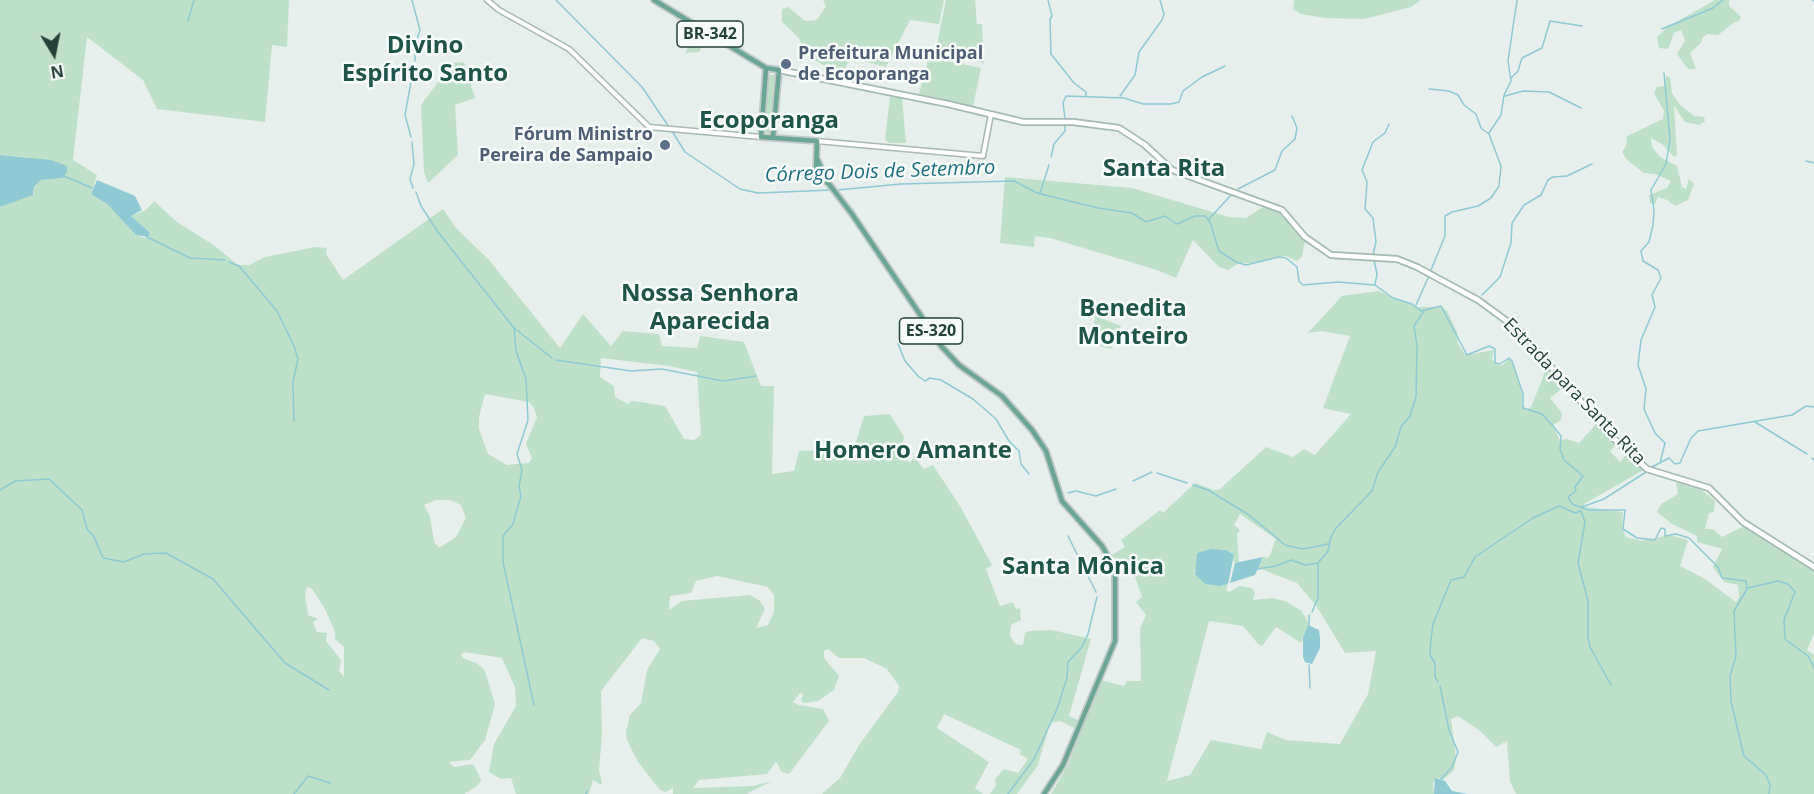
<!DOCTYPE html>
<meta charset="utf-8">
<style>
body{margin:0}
#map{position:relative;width:1814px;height:794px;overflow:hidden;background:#e6efeb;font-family:"Open Sans",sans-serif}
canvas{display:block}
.north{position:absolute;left:24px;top:24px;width:60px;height:60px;-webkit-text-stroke:4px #f7fbf9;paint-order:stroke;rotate:170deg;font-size:16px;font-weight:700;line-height:24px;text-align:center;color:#24423a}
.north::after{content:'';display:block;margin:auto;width:21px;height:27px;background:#24423a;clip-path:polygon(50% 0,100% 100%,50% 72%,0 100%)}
</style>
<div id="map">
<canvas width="1814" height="794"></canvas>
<div class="north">N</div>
</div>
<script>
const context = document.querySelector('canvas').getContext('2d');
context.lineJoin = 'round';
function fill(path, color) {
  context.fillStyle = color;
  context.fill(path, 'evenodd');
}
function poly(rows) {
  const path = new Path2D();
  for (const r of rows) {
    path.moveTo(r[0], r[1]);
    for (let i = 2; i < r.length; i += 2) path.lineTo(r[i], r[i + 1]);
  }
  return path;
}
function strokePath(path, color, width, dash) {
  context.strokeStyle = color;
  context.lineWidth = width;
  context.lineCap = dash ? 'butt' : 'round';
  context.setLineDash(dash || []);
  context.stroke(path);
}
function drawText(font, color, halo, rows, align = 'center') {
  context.font = font + ' "Open Sans",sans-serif';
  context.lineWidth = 5;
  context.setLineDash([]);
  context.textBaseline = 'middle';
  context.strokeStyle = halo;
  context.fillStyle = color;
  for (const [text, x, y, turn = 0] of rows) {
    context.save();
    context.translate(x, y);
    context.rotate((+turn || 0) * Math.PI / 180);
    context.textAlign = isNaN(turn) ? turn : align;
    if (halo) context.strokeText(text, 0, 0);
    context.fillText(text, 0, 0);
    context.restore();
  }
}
const green = poly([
 [0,0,289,0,287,47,272,45,265,122,157,109,143,80,87,37,73,160,97,175,91,194,107,204,136,235,145,238,150,234,131,216,146,210,154,201,177,222,212,244,238,265,249,265,265,257,315,247,327,248,326,254,343,280,443,209,456,228,489,260,560,348,583,314,611,346,623,331,659,334,662,346,697,348,700,336,744,342,761,386,774,386,772,474,794,471,799,451,849,449,856,442,864,416,890,414,904,437,900,456,910,462,914,458,916,459,924,469,933,465,960,506,992,565,986,569,1000,606,1013,602,1016,609,1020,608,1021,620,1011,625,1010,635,1015,644,1023,645,1025,633,1029,631,1052,630,1091,639,1069,716,1080,721,1076,729,1060,721,1050,723,1038,765,1017,794,990,794,996,786,995,779,1004,769,1018,773,1028,759,1020,754,1021,750,944,714,937,728,989,762,975,788,983,794,822,794,840,778,859,745,898,692,899,686,887,669,864,658,839,658,828,649,824,651,824,658,839,676,834,690,818,701,804,703,801,701,803,694,800,693,793,702,799,705,823,709,829,721,789,774,782,772,776,762,767,774,699,780,693,788,753,786,772,781,746,794,673,794,673,788,666,792,660,790,638,762,627,740,626,732,630,715,641,703,647,670,660,649,654,641,642,638,601,691,602,734,599,771,602,782,601,785,593,780,589,794,516,794,511,778,501,779,489,772,494,744,516,706,515,687,502,658,464,652,461,654,463,658,478,664,485,671,495,704,485,740,470,760,449,762,454,767,473,764,479,775,481,781,477,786,464,794,0,794,0,207,34,194,34,188,41,180,63,178,67,168,25,157,0,155],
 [601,358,669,366,697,372,701,435,694,440,684,439,665,406,641,402,631,401,628,404,615,397,614,386,600,377],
 [485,394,529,402,534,408,537,417,526,444,532,458,529,463,507,465,488,454,479,429,479,417],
 [436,500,450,500,461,505,466,518,456,537,439,548,434,542,430,516,424,505],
 [717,576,768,587,774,595,774,612,768,625,756,628,765,609,760,601,750,595,682,601,669,610,670,596,691,593,696,581],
 [307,587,312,589,325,609,335,632,335,639,344,647,344,677,339,671,341,660,326,641,327,633,317,632,313,622,318,619,308,615,305,594],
 [823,0,944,0,939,24,910,20,886,67,850,58,842,76,806,55,799,38,782,22,782,9,788,7,805,21,817,20,826,6],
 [946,0,975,0,977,24,982,24,984,63,935,54],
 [1294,0,1421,0,1411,7,1364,19,1324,18,1301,14,1293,9],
 [1715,0,1729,0,1729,6,1741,17,1739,21,1733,23,1718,35,1707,34,1703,37,1701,43,1690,53,1696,69,1688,69,1677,54,1685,41,1681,30,1674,33,1668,49,1659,48,1657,37,1669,26],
 [695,34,701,49,699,52,685,53],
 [929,57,981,68,973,107,919,94],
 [464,62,475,98,455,105,458,155,428,183,424,172,421,105,452,63],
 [767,75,775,75,771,133,763,133],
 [1666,76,1670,77,1672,93,1681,106,1694,116,1704,117,1705,121,1699,125,1685,122,1674,106,1677,155,1674,157,1662,144,1651,138,1652,147,1660,157,1677,166,1682,187,1686,189,1689,179,1694,184,1688,200,1675,206,1667,200,1658,197,1655,204,1650,203,1649,195,1667,188,1671,181,1655,174,1644,173,1627,160,1622,152,1626,146,1627,136,1663,119,1664,111,1654,93,1657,87,1665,86],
 [890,97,902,98,906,143,889,143,885,139],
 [1005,177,1132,188,1229,217,1246,218,1263,207,1269,206,1281,211,1306,237,1302,256,1297,261,1286,256,1277,257,1257,263,1239,263,1228,270,1219,267,1193,240,1176,278,1157,270,1050,238,1035,236,1034,247,1000,243],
 [1378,291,1418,307,1442,307,1447,311,1457,332,1458,344,1466,355,1494,350,1492,359,1497,365,1503,365,1509,358,1512,360,1523,398,1522,405,1526,410,1531,407,1545,372,1549,369,1564,387,1550,398,1562,413,1561,420,1553,425,1560,441,1567,439,1579,443,1599,421,1619,442,1610,451,1620,462,1629,451,1647,468,1584,504,1585,507,1623,512,1622,528,1626,537,1642,541,1669,535,1688,540,1680,566,1705,579,1736,602,1739,598,1738,585,1724,582,1713,567,1722,549,1697,542,1697,536,1672,524,1657,512,1661,504,1678,494,1676,482,1702,490,1715,501,1714,512,1709,513,1705,529,1713,529,1722,537,1744,526,1814,568,1814,633,1807,650,1814,655,1814,794,1516,794,1510,781,1507,741,1496,747,1479,730,1458,716,1451,719,1456,759,1454,770,1443,780,1438,778,1433,783,1434,794,1051,794,1068,765,1101,680,1124,686,1127,681,1141,681,1140,628,1146,615,1136,602,1142,597,1132,568,1120,574,1110,556,1125,547,1121,540,1160,510,1163,513,1195,483,1214,490,1220,489,1266,447,1293,457,1304,449,1315,455,1351,414,1323,408,1350,336,1321,331,1308,333,1342,296],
 [1240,514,1276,539,1270,555,1268,558,1263,557,1258,568,1297,583,1317,607,1345,653,1376,651,1368,694,1340,744,1286,740,1267,732,1261,749,1211,740,1190,775,1167,781,1209,621,1243,626,1258,644,1262,646,1276,627,1301,643,1307,629,1308,623,1302,611,1287,602,1273,598,1253,600,1255,593,1252,588,1240,586,1229,592,1226,590,1228,584,1220,586,1195,574,1194,571,1221,549,1232,552,1234,563,1239,562,1237,534,1240,530,1234,525],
 [1095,316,1121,326,1111,349,1091,343]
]);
const water = poly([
 [0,155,51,160,67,166,67,172,63,178,41,180,34,187,33,195,0,207],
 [97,180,135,196,142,210,131,216,150,233,148,237,136,235,107,204,91,194],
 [1211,549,1226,550,1234,554,1228,584,1220,586,1205,584,1195,574,1197,553],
 [1263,557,1255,575,1230,583,1235,563],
 [1308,625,1319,630,1320,638,1320,648,1312,664,1305,662,1303,657,1303,638],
 [1435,778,1445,781,1452,791,1468,794,1434,794]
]);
const stream = poly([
 [412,0,420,30,415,45,415,61],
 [556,0,642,87,669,127],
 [1048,0,1052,16,1050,19,1051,54,1074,83,1086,92,1086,96],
 [1813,0,1814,1],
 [188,21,194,0],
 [1662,29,1713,8,1723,0],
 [1511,78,1518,71,1522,58,1542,48,1550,21,1582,26],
 [1429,89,1449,91,1458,95,1464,105,1476,114,1481,128,1489,134,1501,166,1499,186,1491,198,1478,206,1452,212,1445,216,1445,236,1431,270],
 [1120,96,1135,75,1139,52,1162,20,1164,14,1160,0],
 [1505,96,1523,91,1549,92,1581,108],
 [1065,119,1063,103,1066,96,1124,98,1143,104,1171,104,1179,102,1183,91,1202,77,1225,66],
 [672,131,685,152,740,189,758,193,832,190],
 [1489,133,1501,115,1504,95,1511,81,1508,61,1517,0],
 [411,137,405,115,414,65],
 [412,142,414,164,410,179,413,188],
 [1051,157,1054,144,1065,131,1065,124],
 [1806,161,1814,163],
 [64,176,92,188],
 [1238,189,1275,170,1282,151,1295,139,1297,128,1292,116],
 [837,190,901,184,1014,181,1037,193,1098,208,1132,213,1146,222,1165,216,1177,224,1195,216,1205,216,1210,222,1219,251,1236,262,1246,265,1279,257,1286,258,1297,267,1299,281,1303,285,1338,282,1375,285,1393,298,1412,304,1421,311,1441,306,1467,355,1489,346,1495,349,1495,363,1500,364,1509,358,1512,361,1523,394,1523,408,1542,414,1553,426,1561,436,1560,449,1564,460,1583,476,1575,487,1576,491,1568,497,1572,504,1588,510,1625,510,1623,529,1637,538,1655,540,1661,528,1665,529,1665,536,1676,534,1689,538,1718,567,1722,578,1746,581,1747,588],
 [416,192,421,206,438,232,514,328,552,358],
 [1040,193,1049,165],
 [1209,219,1232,194],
 [147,237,190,258,225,260],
 [1373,255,1376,242,1373,218,1365,209,1367,182,1362,170,1373,142,1385,133,1389,124],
 [1374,260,1377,274,1375,284],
 [229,262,239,266,277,311,294,346,298,359,293,382,294,421],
 [1482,295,1500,277,1511,243,1512,223,1524,205,1541,195,1548,180,1553,177,1567,176,1592,164],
 [1416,305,1428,278],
 [514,328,516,351,526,379,528,420,517,454,522,470,519,486,521,496,513,524,503,536,503,562,534,705],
 [898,344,905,361,918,376,925,381,930,378,941,380,973,399,996,419,1009,441,1019,451,1021,464,1029,474],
 [556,360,631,371,662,369,723,381,756,376],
 [1755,422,1807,454],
 [1812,458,1814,460],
 [1660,463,1665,443,1655,433,1644,409,1646,389,1638,365,1641,340,1655,307,1652,295,1661,278,1658,270,1643,261,1641,251,1649,242,1653,225,1654,210,1651,190,1666,164,1670,139,1664,73],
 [1650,468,1669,458,1675,464,1680,463,1691,438,1698,431,1792,415,1806,406,1814,407],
 [1157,473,1187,483],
 [1133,481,1152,472],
 [1193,485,1208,490,1249,515,1285,545,1303,549,1328,544],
 [0,490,15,481,49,479,82,510,87,529,94,537,103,558,124,562,144,554,166,553,213,579,285,663,329,690],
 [1068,493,1076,491,1096,496,1116,489],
 [1582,507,1604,499,1646,472],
 [1581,511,1585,522,1578,563,1588,601,1588,637,1590,647,1611,685],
 [1068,536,1096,592],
 [1257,569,1276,566,1291,560,1305,565,1318,563,1328,551,1331,537,1336,528,1372,491,1378,472,1395,447,1401,427,1410,416,1416,397,1417,346,1414,326,1424,311],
 [1748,588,1778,581,1788,584,1795,592,1784,620,1785,639,1808,656,1814,668],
 [1747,589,1734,611,1736,656,1730,676,1731,701,1744,756,1766,775,1770,785,1769,794],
 [1312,612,1318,598,1318,564],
 [1309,615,1309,627],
 [1309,665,1310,688],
 [1438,682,1435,677,1435,663,1430,655,1431,639,1433,624,1451,580,1464,577,1475,557,1533,518,1559,506,1575,513,1581,511],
 [1440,686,1449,730,1458,752,1452,767,1441,779],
 [294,794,308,776,330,783],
 [586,794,587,791],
 [1008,794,1034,759,1057,709,1067,678,1068,662,1082,647,1088,634,1097,597]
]);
const tertiary = poly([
 [487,0,499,10,569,49,649,127,761,137],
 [817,141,983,156,991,114]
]);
const secondary = poly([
 [779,70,948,104,1023,122,1073,122,1119,128,1145,145,1172,170,1282,210,1305,237,1331,255,1397,259,1417,267,1478,300,1519,330,1611,436,1647,469,1709,488,1743,522,1814,567]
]);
const primary = poly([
 [654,0,766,68,779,70,773,137],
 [766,68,761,137,817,141,816,173],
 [817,159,826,179],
 [816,173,829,184,852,214,942,347,959,365,1002,396,1032,430,1046,451,1062,501,1102,546,1115,569,1115,641,1063,765,1044,794]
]);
const markers = [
 [786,64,6,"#5c6f8a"],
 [665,145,6,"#5c6f8a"]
];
const shields = [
 [710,34,66],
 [931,331,63]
];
const shieldNames = [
 ["BR-342",710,34],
 ["ES-320",931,331]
];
const serviceNames = [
 ["Prefeitura Municipal",798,54],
 ["de Ecoporanga",798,75],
 ["Fórum Ministro",653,135,"right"],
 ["Pereira de Sampaio",653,156,"right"]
];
const streetNames = [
 ["Estrada para Santa Rita",1574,392,46]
];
const waterNames = [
 ["Córrego Dois de Setembro",880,172,-2]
];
const districtNames = [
 ["Divino",425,46],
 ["Espírito Santo",425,74],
 ["Ecoporanga",769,121],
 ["Santa Rita",1164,169],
 ["Nossa Senhora",710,294],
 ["Aparecida",710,322],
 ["Benedita",1133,309],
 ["Monteiro",1133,337],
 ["Homero Amante",913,451],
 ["Santa Mônica",1083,567]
];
fill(green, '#bfe0c8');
fill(water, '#8ec9d4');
strokePath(stream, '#8ec9d4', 1.5);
strokePath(tertiary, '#a8b8b2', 7);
strokePath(secondary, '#a4bbb3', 8);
strokePath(primary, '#c2cac8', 8);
strokePath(tertiary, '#fff', 4);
strokePath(secondary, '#fff', 4.5);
strokePath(primary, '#6aa596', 4.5);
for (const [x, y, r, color] of markers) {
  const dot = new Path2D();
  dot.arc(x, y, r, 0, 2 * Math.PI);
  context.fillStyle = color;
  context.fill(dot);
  strokePath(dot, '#f7fbf9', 2);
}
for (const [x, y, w] of shields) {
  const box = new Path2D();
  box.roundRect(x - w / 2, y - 13, w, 26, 4.5);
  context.fillStyle = '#f7fbf9';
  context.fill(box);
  strokePath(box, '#24423a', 1.5);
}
drawText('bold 16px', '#24423a', null, shieldNames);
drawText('bold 18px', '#4e5e75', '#f7fbf9', serviceNames, 'left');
drawText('18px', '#24423a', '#f7fbf9', streetNames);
drawText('italic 20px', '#1c6f80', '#f7fbf9', waterNames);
drawText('bold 24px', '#1f5548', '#f7fbf9', districtNames);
</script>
